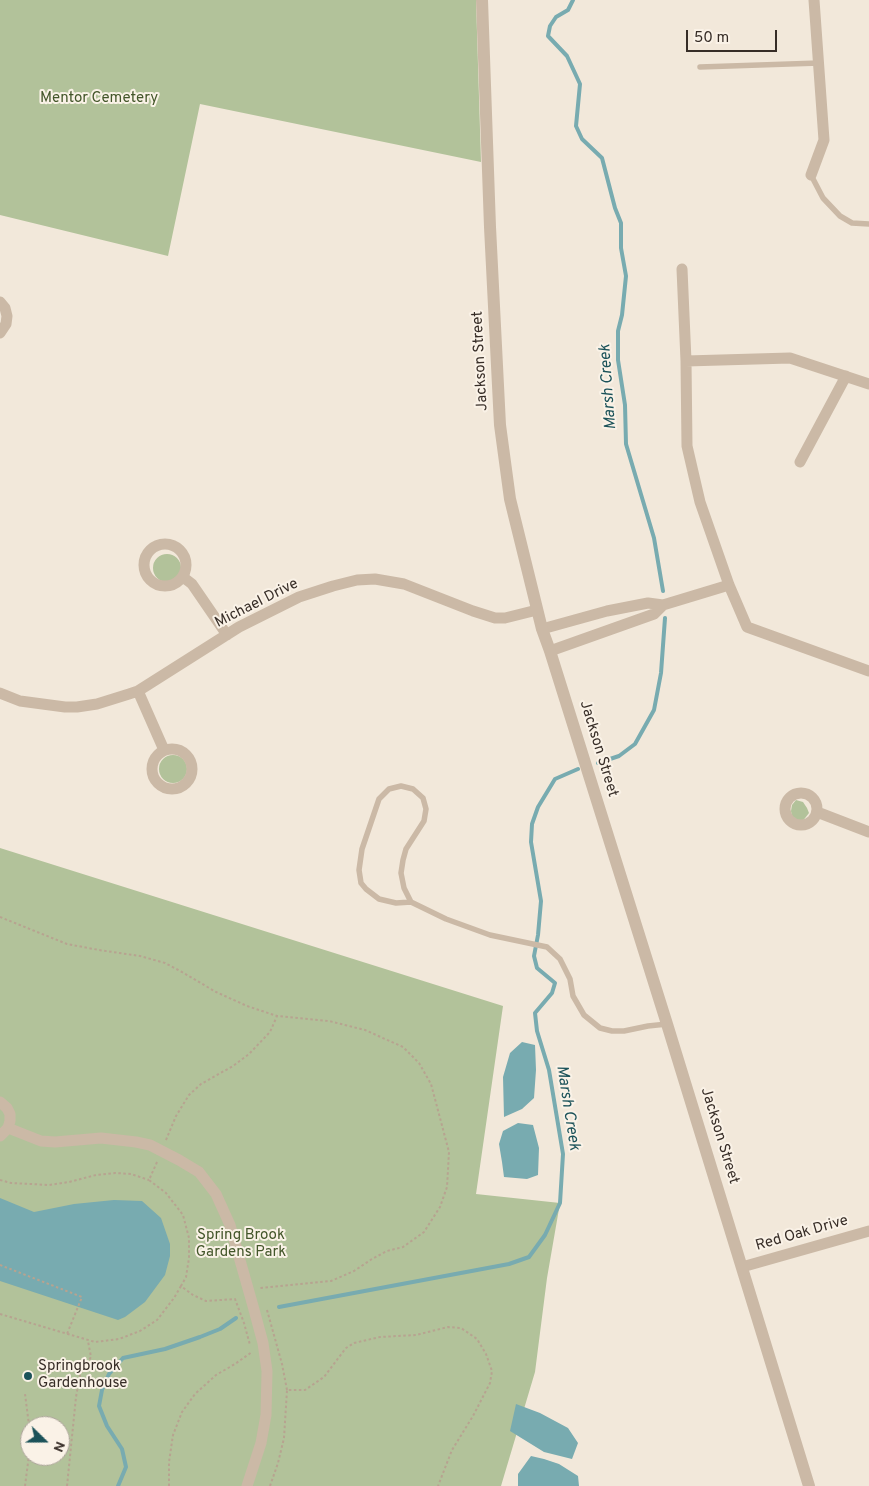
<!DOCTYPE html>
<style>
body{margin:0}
#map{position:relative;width:869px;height:1486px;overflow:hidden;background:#f2e8da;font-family:Overpass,sans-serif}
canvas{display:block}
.north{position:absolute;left:20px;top:1416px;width:50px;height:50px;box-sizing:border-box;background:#faf2e7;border:1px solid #aca39a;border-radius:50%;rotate:112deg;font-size:14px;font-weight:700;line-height:20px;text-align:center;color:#372d27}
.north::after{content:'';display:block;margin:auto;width:18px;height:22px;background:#1b5259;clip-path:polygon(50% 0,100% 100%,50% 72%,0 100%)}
.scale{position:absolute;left:686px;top:30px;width:91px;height:22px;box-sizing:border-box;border:2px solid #372d27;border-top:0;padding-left:6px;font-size:15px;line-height:18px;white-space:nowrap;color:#372d27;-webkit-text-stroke:4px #faf2e7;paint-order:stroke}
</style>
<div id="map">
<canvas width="869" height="1486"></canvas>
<div class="north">N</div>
<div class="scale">50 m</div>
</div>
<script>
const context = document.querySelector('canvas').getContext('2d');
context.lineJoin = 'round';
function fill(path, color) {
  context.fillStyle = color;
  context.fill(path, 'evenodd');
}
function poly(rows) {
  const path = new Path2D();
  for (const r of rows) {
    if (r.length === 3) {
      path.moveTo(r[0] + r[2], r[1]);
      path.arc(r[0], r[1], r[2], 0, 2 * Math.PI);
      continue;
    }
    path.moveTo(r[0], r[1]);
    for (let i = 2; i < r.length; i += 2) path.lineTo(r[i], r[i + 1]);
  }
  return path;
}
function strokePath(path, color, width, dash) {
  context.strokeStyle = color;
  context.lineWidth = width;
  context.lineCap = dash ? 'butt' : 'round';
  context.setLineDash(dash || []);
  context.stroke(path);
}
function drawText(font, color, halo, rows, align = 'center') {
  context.font = font + ' Overpass,sans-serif';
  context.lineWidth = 4;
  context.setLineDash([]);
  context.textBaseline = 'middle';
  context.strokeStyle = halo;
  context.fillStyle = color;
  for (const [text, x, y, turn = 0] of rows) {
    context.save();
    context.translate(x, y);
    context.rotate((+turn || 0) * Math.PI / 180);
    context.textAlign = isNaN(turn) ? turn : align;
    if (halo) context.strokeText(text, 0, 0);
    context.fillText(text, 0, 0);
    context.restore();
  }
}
const green = poly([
 [0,0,476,0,481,162,200,104,168,256,0,215],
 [167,568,14],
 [173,769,14],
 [796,800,803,802,807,808,809,813,802,822,797,822,792,817,791,811,792,805],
 [0,848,503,1006,476,1194,560,1203,547,1278,535,1372,501,1486,0,1486],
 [30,1426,60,1426,60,1456,30,1456]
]);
const water = poly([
 [522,1042,535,1045,536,1070,534,1098,522,1109,504,1117,503,1077,510,1053],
 [518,1123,533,1125,539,1148,538,1175,527,1179,504,1177,502,1162,499,1144,503,1131],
 [0,1198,34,1212,74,1204,114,1200,142,1201,161,1218,170,1244,170,1256,165,1275,145,1302,125,1317,118,1320,0,1281],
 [516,1404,540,1413,568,1428,578,1443,572,1459,544,1452,510,1431],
 [531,1456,544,1459,559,1464,578,1476,579,1486,518,1486,518,1474]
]);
const stream = poly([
 [573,0,568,10,556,17,550,26,548,36,567,56,580,84,576,126,582,139,602,158,615,208,621,223,621,248,626,276,622,315,618,331,618,360,625,405,626,444,654,538,663,591],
 [598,763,619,756,635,744,654,710,661,673,665,618],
 [279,1307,509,1264,529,1257,545,1235,560,1203,563,1154,549,1070,537,1031,535,1013,552,993,555,983,537,968,534,956,538,935,541,901,531,842,532,824,538,807,555,779,578,769],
 [118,1486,126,1467,122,1449,107,1426,99,1406,102,1390,109,1374,123,1358,165,1349,200,1337,220,1329,236,1318]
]);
const path = poly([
 [0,917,67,944,99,950,140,956,165,963,182,972,216,992,247,1006,277,1016],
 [166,1140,176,1116,189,1095,201,1084,233,1066,249,1054,270,1032,277,1016,329,1021,365,1030,403,1047,419,1063,431,1084,449,1152,447,1187,440,1207,424,1232,403,1247,387,1251,372,1259,354,1271,331,1281,260,1288],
 [157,1162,149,1180,166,1193,183,1215,189,1238,189,1258,186,1277,181,1286,193,1295,206,1301,235,1299,244,1323,250,1345],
 [0,1180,11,1183,49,1185,69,1182,96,1175,115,1173,131,1174,149,1180],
 [0,1265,82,1297,67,1334],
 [267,1310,282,1364,287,1390],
 [0,1314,95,1342,119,1339,140,1331,157,1320,174,1298,181,1286],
 [25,1486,29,1455,29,1425,25,1394],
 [67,1486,76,1397,80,1375,91,1357,88,1341],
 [169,1486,169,1462,173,1435,182,1412,195,1394,216,1375,235,1364,252,1352],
 [270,1486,278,1463,284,1438,287,1390,305,1390,324,1377,346,1348,354,1343,380,1337,416,1335,448,1327,461,1328,477,1339,486,1354,492,1371,490,1383,473,1416,452,1450,438,1486]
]);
const service = poly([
 [700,67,819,63],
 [811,175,823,198,840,216,852,223,869,224],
 [411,902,396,903,379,899,366,889,361,883,359,870,362,849,379,799,389,789,401,786,413,789,423,798,426,809,424,821,406,849,403,860,401,873,404,888,411,902,446,919,490,935,547,947,560,959,570,979,573,996,584,1015,600,1028,612,1031,624,1031,648,1026,667,1024]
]);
const minor = poly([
 [811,175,824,140,814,0],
 [682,269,686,361,687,446,700,502,729,585,747,627,869,671],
 [0,302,5,308,7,316,6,324,0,333],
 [686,361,790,358,869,384],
 [800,462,846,376],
 [165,565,21],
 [183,577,192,584,227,635],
 [542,629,607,611,648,603,663,605,729,585],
 [550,651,654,614,663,605],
 [138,691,164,750],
 [0,693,20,701,65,707,77,707,97,704,129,694,138,691,239,627,299,597,333,586,357,580,375,579,404,584,473,611,495,618,505,618,537,610],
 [172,769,20],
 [801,809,16],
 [817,812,869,832],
 [0,1102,7,1108,10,1114,10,1121,8,1128,0,1136],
 [8,1128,41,1141,55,1142,101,1138,136,1142,150,1145,179,1160,199,1172,216,1194,230,1225,253,1306,263,1343,267,1371,266,1415,261,1443,247,1486],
 [742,1267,869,1231]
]);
const tertiary = poly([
 [482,0,490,227,500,425,510,499,542,629,550,651,667,1024,809,1486]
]);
const markers = [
 [28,1376,5,"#1b5259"]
];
const parkNames = [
 ["Mentor Cemetery",99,99],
 ["Spring Brook",241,1236],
 ["Gardens Park",241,1253]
];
const streetNames = [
 ["Jackson Street",481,361,-93],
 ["Michael Drive",257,604,-27],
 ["Jackson Street",598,749,73],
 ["Jackson Street",719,1136,73],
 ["Red Oak Drive",802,1234,-16]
];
const poiNames = [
 ["Springbrook",38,1367],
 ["Gardenhouse",38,1384]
];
const waterNames = [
 ["Marsh Creek",609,387,-94],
 ["Marsh Creek",567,1108,81]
];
fill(green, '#b2c29a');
fill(water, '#78abb0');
strokePath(stream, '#78abb0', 4);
strokePath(path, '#b7a390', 2, [2.5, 2.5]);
strokePath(service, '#cbb9a6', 5.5);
strokePath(minor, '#cbb9a6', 11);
strokePath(tertiary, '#cbb9a6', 12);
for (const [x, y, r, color] of markers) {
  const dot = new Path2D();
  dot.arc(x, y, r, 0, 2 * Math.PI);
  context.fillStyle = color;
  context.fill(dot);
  strokePath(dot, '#faf2e7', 2);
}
drawText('15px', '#43562a', '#faf2e7', parkNames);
drawText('15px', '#372d27', '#faf2e7', streetNames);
drawText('15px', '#372d27', '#faf2e7', poiNames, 'left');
drawText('italic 16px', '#1b5259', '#faf2e7', waterNames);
</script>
